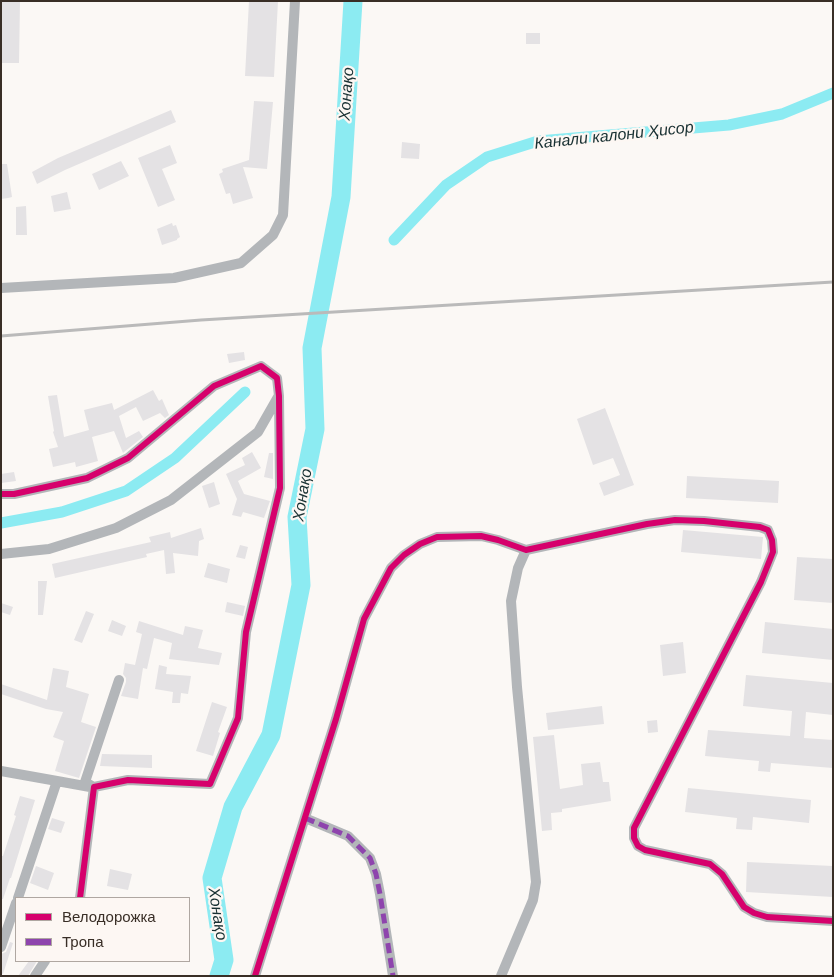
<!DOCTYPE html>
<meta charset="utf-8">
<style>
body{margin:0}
#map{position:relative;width:834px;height:977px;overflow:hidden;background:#fbf8f5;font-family:Helvetica,sans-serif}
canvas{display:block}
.frame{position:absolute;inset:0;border:2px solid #392e26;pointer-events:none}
.legend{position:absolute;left:15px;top:897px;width:175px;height:65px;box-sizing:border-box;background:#fdf7f3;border:1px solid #afa7a1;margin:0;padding:6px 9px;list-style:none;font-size:15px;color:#392e26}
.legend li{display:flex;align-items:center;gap:10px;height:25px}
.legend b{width:25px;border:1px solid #afa7a1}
</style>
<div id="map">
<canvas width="834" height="977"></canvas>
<div class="frame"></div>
<ul class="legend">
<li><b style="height:6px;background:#d6006c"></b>Велодорожка</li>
<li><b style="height:6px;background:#8e44ad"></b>Тропа</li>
</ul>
</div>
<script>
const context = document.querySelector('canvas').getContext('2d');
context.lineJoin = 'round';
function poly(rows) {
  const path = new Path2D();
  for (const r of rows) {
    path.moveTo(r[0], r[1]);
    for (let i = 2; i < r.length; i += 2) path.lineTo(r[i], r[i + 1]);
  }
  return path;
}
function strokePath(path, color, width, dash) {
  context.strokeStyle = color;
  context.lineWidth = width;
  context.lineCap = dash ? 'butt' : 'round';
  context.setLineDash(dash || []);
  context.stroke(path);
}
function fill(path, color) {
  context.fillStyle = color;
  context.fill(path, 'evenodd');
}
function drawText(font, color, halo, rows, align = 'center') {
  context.font = font + ' Helvetica,sans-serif';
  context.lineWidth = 4.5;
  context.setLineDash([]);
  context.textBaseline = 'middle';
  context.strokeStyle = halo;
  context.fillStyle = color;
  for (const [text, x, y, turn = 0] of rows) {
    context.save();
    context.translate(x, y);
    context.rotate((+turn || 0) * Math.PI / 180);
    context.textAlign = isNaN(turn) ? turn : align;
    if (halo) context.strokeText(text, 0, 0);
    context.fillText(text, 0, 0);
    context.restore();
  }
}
const canal = poly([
 [394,240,446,185,487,157,538,141,729,125,782,114,833,93],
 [1,523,62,512,126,491,175,458,245,392]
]);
const river = poly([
 [219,976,224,960,212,878,233,807,271,735,301,585,297,517,315,429,312,348,341,197,353,1]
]);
const building = poly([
 [1,1,20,1,19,63,1,63],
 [249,1,278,1,274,77,245,76],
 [526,33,540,33,540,44,526,44],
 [254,101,273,102,267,169,243,167,253,198,233,204,230,193,226,194,219,174,223,172,222,169,249,160],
 [171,110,176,122,65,170,37,184,32,172,58,158],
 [402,142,420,144,419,159,401,158],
 [170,145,177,163,162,169,175,200,158,207,138,158],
 [121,161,129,176,99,190,92,174],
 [1,164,7,164,12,197,8,198,1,199],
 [67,192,71,209,54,212,51,196],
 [26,206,27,235,16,235,16,207],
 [172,223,173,226,176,225,180,237,177,239,177,240,162,245,157,229],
 [244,352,245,360,229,363,227,354],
 [153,390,159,401,162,399,169,415,165,418,160,413,143,421,136,407,119,416,126,438,139,431,143,437,124,452,123,453,114,431,92,437,98,461,76,467,75,462,53,467,49,449,58,447,53,432,54,431,48,396,57,395,64,437,89,430,84,410,112,403,114,410],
 [605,408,634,485,604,496,599,483,620,475,613,458,593,465,577,419],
 [252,452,261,468,238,481,244,494,270,501,264,518,243,512,241,517,232,515,237,499,226,474,245,465,242,458],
 [269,453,273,453,273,479,264,477],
 [14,472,16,481,1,483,1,474],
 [687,476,779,481,778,503,686,498],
 [214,482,220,504,209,508,202,486],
 [201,528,204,539,199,541,198,556,173,553,175,573,166,574,164,550,146,554,147,557,55,578,52,564,151,542,149,537,170,532,171,538],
 [683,530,763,537,761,559,681,552],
 [240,545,248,547,245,559,236,557],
 [797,557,833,559,833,603,794,600],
 [208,563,230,569,227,583,204,577],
 [38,581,47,581,43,615,38,615],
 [227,602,245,606,243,616,225,612],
 [1,603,13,607,10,615,1,612],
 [86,611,94,614,82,643,74,640],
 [112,620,126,626,122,636,108,631],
 [139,621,183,635,185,626,203,630,198,648,222,653,219,665,169,659,172,643,154,638,147,669,143,668,138,699,121,696,126,682,126,678,123,674,125,663,135,665,142,634,136,632],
 [765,622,833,629,833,660,762,653],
 [683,642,686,673,663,676,660,645],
 [159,665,167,667,166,674,191,676,188,694,181,693,180,703,172,703,173,692,155,689],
 [53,668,69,671,66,687,89,694,81,722,96,727,79,778,55,771,64,741,53,737,63,712,46,709,1,694,1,684,47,700],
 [746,675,833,683,833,715,806,712,804,738,833,740,833,768,771,763,770,772,758,771,759,761,705,756,708,730,790,736,792,711,743,706],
 [212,702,227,707,218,732,220,733,213,756,196,751],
 [602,706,604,724,548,730,546,713],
 [657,720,658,732,648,733,647,721],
 [554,735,560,789,583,785,581,764,600,762,603,782,609,782,611,801,562,809,562,812,551,813,552,830,542,831,533,737],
 [102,754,152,755,152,768,100,766],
 [688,788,811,800,809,823,753,817,752,830,736,829,737,818,685,812],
 [20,796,35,800,11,878,10,878,3,899,1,899,1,856,3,856,16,816,14,815],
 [52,818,65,822,61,833,48,829],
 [747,862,833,866,833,897,746,892],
 [36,866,54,873,48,890,30,883],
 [110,869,132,874,128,890,107,886],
 [10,942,13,943,3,974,1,973,1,954,6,952],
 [29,961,37,961,28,976,18,976]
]);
const minor = poly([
 [1,288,174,278,241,263,273,235,283,215,295,1],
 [1,494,14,494,87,478,128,458,214,386,261,366,277,378,279,396,280,488,246,632,238,718,210,784,128,780,94,787,80,898],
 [1,554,49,549,116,528,171,500,258,432,278,397],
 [1,771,57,781,18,898],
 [57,781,90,787],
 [94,787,85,782,119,680],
 [305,818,348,836,370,858,376,874,380,894,393,976],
 [1,947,16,903],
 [35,976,45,961],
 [255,976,336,719,364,619,391,568,404,555,420,544,437,537,481,536,498,540,526,550,647,524,675,520,704,521,760,527,768,530,772,540,773,552,761,582,634,828,634,838,638,846,645,850,710,864,722,874,744,907,754,913,767,917,833,921],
 [501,976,533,900,536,882,517,687,511,601,518,568,526,550]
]);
const rail = poly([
 [1,336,201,320,833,282]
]);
const quiet = poly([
 [305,818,348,836,370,858,376,874,380,894,393,976]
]);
const cycleway = poly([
 [1,494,14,494,87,478,128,458,214,386,261,366,277,378,279,396,280,488,246,632,238,718,210,784,128,780,94,787,80,898],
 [255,976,336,719,364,619,391,568,404,555,420,544,437,537,481,536,498,540,526,550,647,524,675,520,704,521,760,527,768,530,772,540,773,552,761,582,634,828,634,838,638,846,645,850,710,864,722,874,744,907,754,913,767,917,833,921]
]);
const waterNames = [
 ["Хонақо",347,94,-86],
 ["Канали калони Ҳисор",614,136,-6],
 ["Хонақо",303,495,-81],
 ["Хонақо",217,914,81]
];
strokePath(canal, '#8cebf2', 11);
strokePath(river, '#8cebf2', 19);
fill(building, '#e4e2e4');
strokePath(minor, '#b3b6b9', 10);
strokePath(rail, '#bababa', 3);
strokePath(quiet, '#8e44ad', 5, [10, 5]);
strokePath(cycleway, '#d6006c', 6);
drawText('italic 16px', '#193133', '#fdf7f3', waterNames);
</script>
